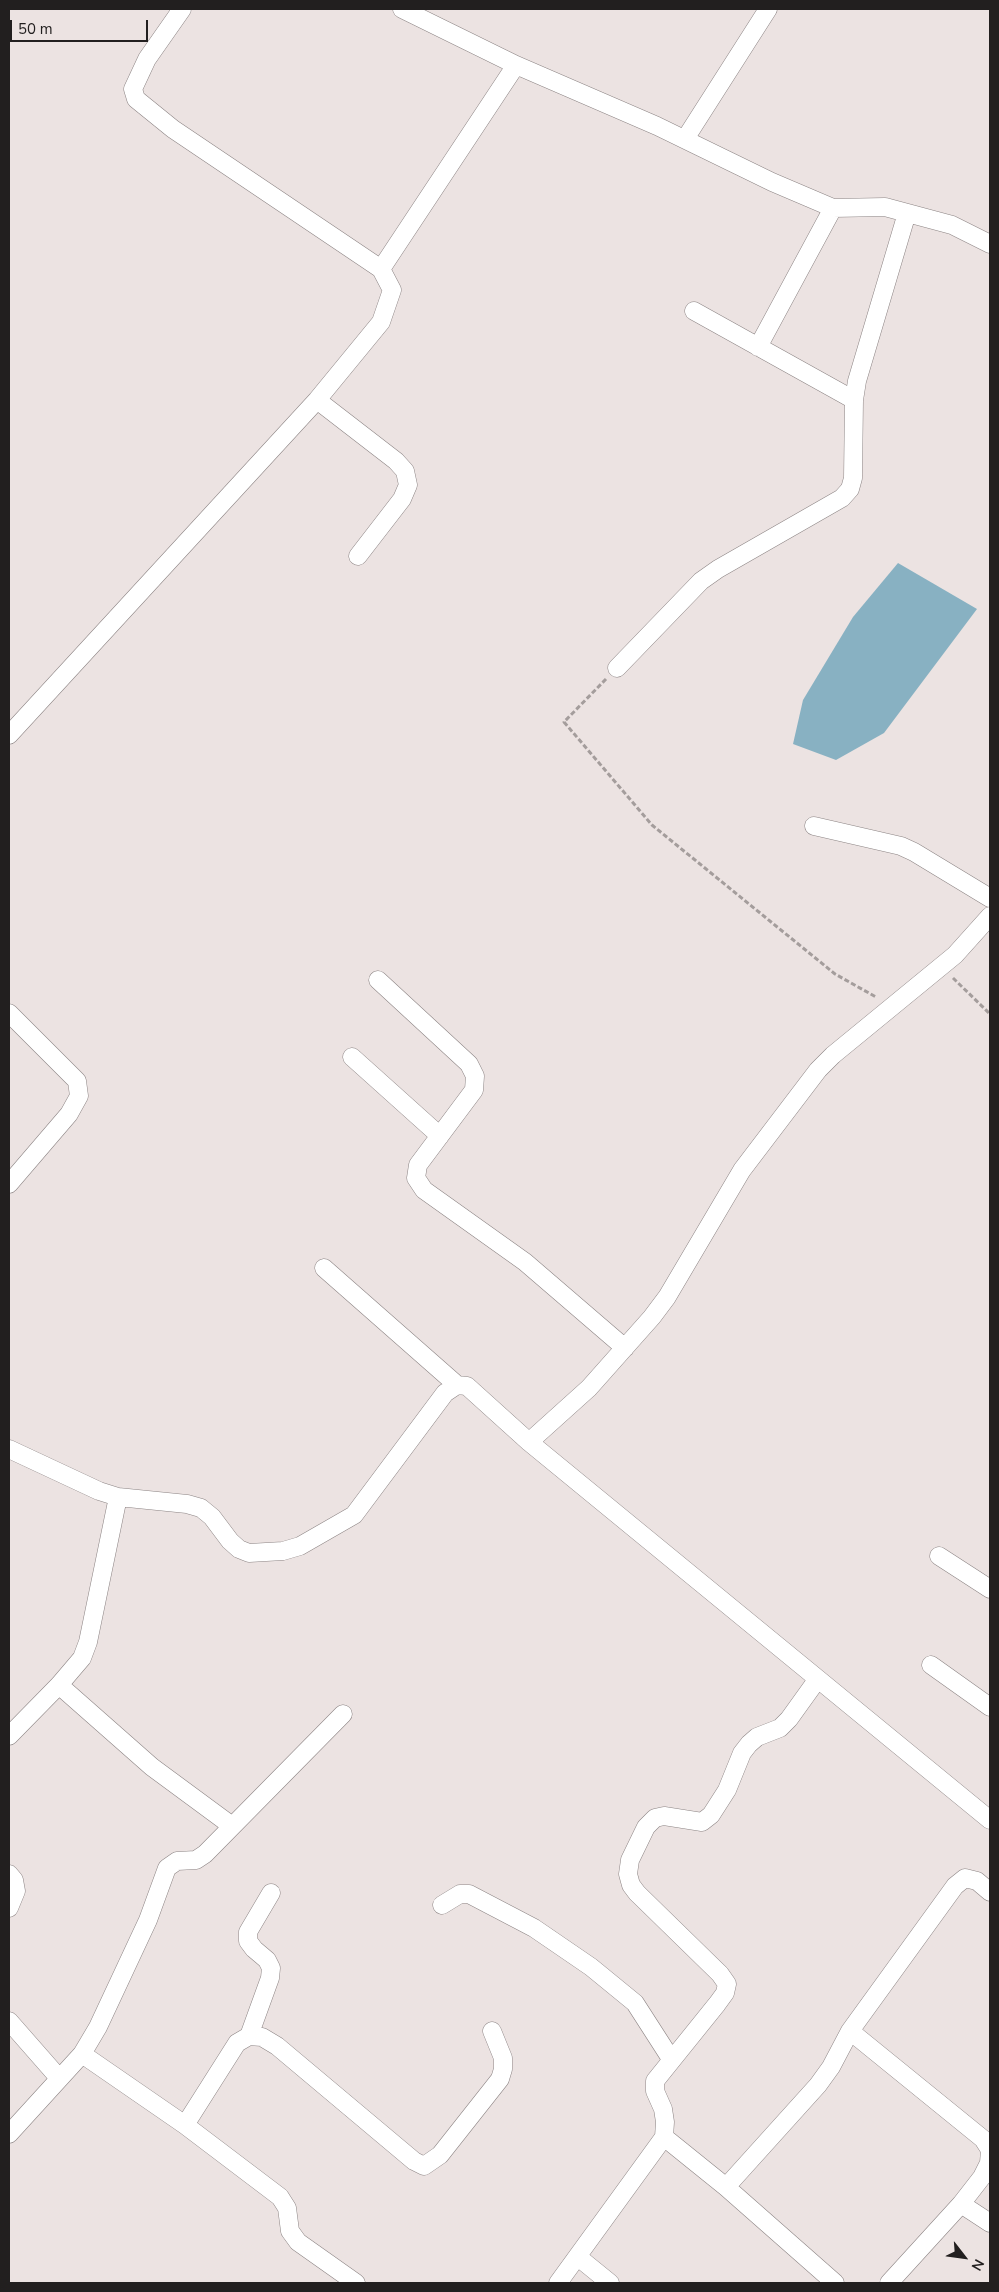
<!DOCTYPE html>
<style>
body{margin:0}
#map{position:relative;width:999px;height:2292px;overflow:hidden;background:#ece3e2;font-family:"Nunito Sans",sans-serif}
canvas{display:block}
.frame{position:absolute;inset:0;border:10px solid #221f1f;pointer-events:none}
.north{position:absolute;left:939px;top:2232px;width:50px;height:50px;-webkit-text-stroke:4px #ece3e2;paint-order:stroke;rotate:120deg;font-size:14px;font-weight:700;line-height:20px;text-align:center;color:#221f1f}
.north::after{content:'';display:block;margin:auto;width:18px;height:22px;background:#221f1f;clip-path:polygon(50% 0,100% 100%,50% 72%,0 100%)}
.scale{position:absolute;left:10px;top:20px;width:138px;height:22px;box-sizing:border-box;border:2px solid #221f1f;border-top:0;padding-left:6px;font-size:15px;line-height:18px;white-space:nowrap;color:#221f1f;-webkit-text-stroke:4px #ece3e2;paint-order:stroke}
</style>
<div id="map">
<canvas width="999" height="2292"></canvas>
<div class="frame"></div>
<div class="north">N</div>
<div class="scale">50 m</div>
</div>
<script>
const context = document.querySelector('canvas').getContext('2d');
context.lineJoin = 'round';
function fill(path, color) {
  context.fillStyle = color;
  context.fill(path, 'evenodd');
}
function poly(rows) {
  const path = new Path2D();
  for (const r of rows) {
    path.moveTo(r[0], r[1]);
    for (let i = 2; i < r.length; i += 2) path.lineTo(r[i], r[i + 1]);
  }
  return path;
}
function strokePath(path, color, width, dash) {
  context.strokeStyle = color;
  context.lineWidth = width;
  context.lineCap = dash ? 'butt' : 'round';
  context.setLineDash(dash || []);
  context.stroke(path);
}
const water = poly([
 [898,563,977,609,884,733,836,760,793,744,803,700,853,617]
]);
const path = poly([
 [606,679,564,722,652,825,835,974,876,997],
 [953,978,990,1014]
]);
const minor = poly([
 [402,9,516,65,657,126,772,182,833,208,885,207,952,225,990,244],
 [685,139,768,9],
 [381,269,516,65],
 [694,311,854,400],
 [758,347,833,208],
 [317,400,396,461,405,471,408,485,402,499,358,556],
 [617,668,701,581,718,569,842,498,850,489,853,478,854,400,857,381,907,213],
 [9,735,317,400,381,322,392,290,381,269,173,129,136,99,133,89,147,59,182,9],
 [814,826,901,846,914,852,990,898],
 [378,980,469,1064,475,1076,474,1090,418,1165,416,1178,424,1190,525,1262,625,1348],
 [9,1013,77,1081,79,1096,69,1114,9,1184],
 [352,1057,440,1136],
 [324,1268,457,1385],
 [529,1442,589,1388,652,1317,667,1297,742,1170,818,1070,833,1055,955,955,990,916],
 [9,1449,99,1491,118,1497,187,1504,201,1508,212,1517,230,1541,239,1549,249,1553,283,1551,300,1546,354,1515,445,1393,457,1385,467,1386,529,1442,990,1820],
 [939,1556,990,1589],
 [931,1665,990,1707],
 [817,1680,789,1719,780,1728,757,1737,749,1744,742,1753,727,1790,711,1815,702,1822,664,1816,655,1818,646,1827,630,1860,628,1874,631,1885,637,1893,720,1974,727,1984,725,1993,717,2004,655,2081,655,2091,663,2109,665,2122,664,2137,726,2187,835,2283],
 [59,1685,152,1767,232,1826],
 [9,1736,59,1685,82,1658,88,1642,118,1497],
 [9,1874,14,1880,16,1891,9,1908],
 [442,1905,460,1894,469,1894,534,1928,591,1967,635,2003,671,2059],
 [9,2021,59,2078],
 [850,2031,983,2139,990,2150,989,2163,982,2177,961,2204,889,2283],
 [249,2036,270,1978,271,1968,267,1960,254,1949,248,1941,248,1932,271,1893],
 [82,2054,185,2125,280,2197,287,2208,290,2231,298,2242,356,2283],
 [185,2125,237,2043,249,2036,262,2037,277,2046,414,2161,424,2166,440,2155,500,2079,503,2069,503,2058,492,2031],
 [9,2134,82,2054,98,2027,148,1920,167,1868,177,1861,196,1860,205,1854,343,1714],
 [726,2187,818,2085,831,2067,850,2031,955,1886,965,1878,977,1881,990,1892],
 [961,2204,990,2223],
 [578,2257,610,2283],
 [558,2283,664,2137]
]);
fill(water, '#88b1c2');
strokePath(minor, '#8c8484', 19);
strokePath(path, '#a49d9c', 3, [5, 2.5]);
strokePath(minor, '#fff', 18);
</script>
